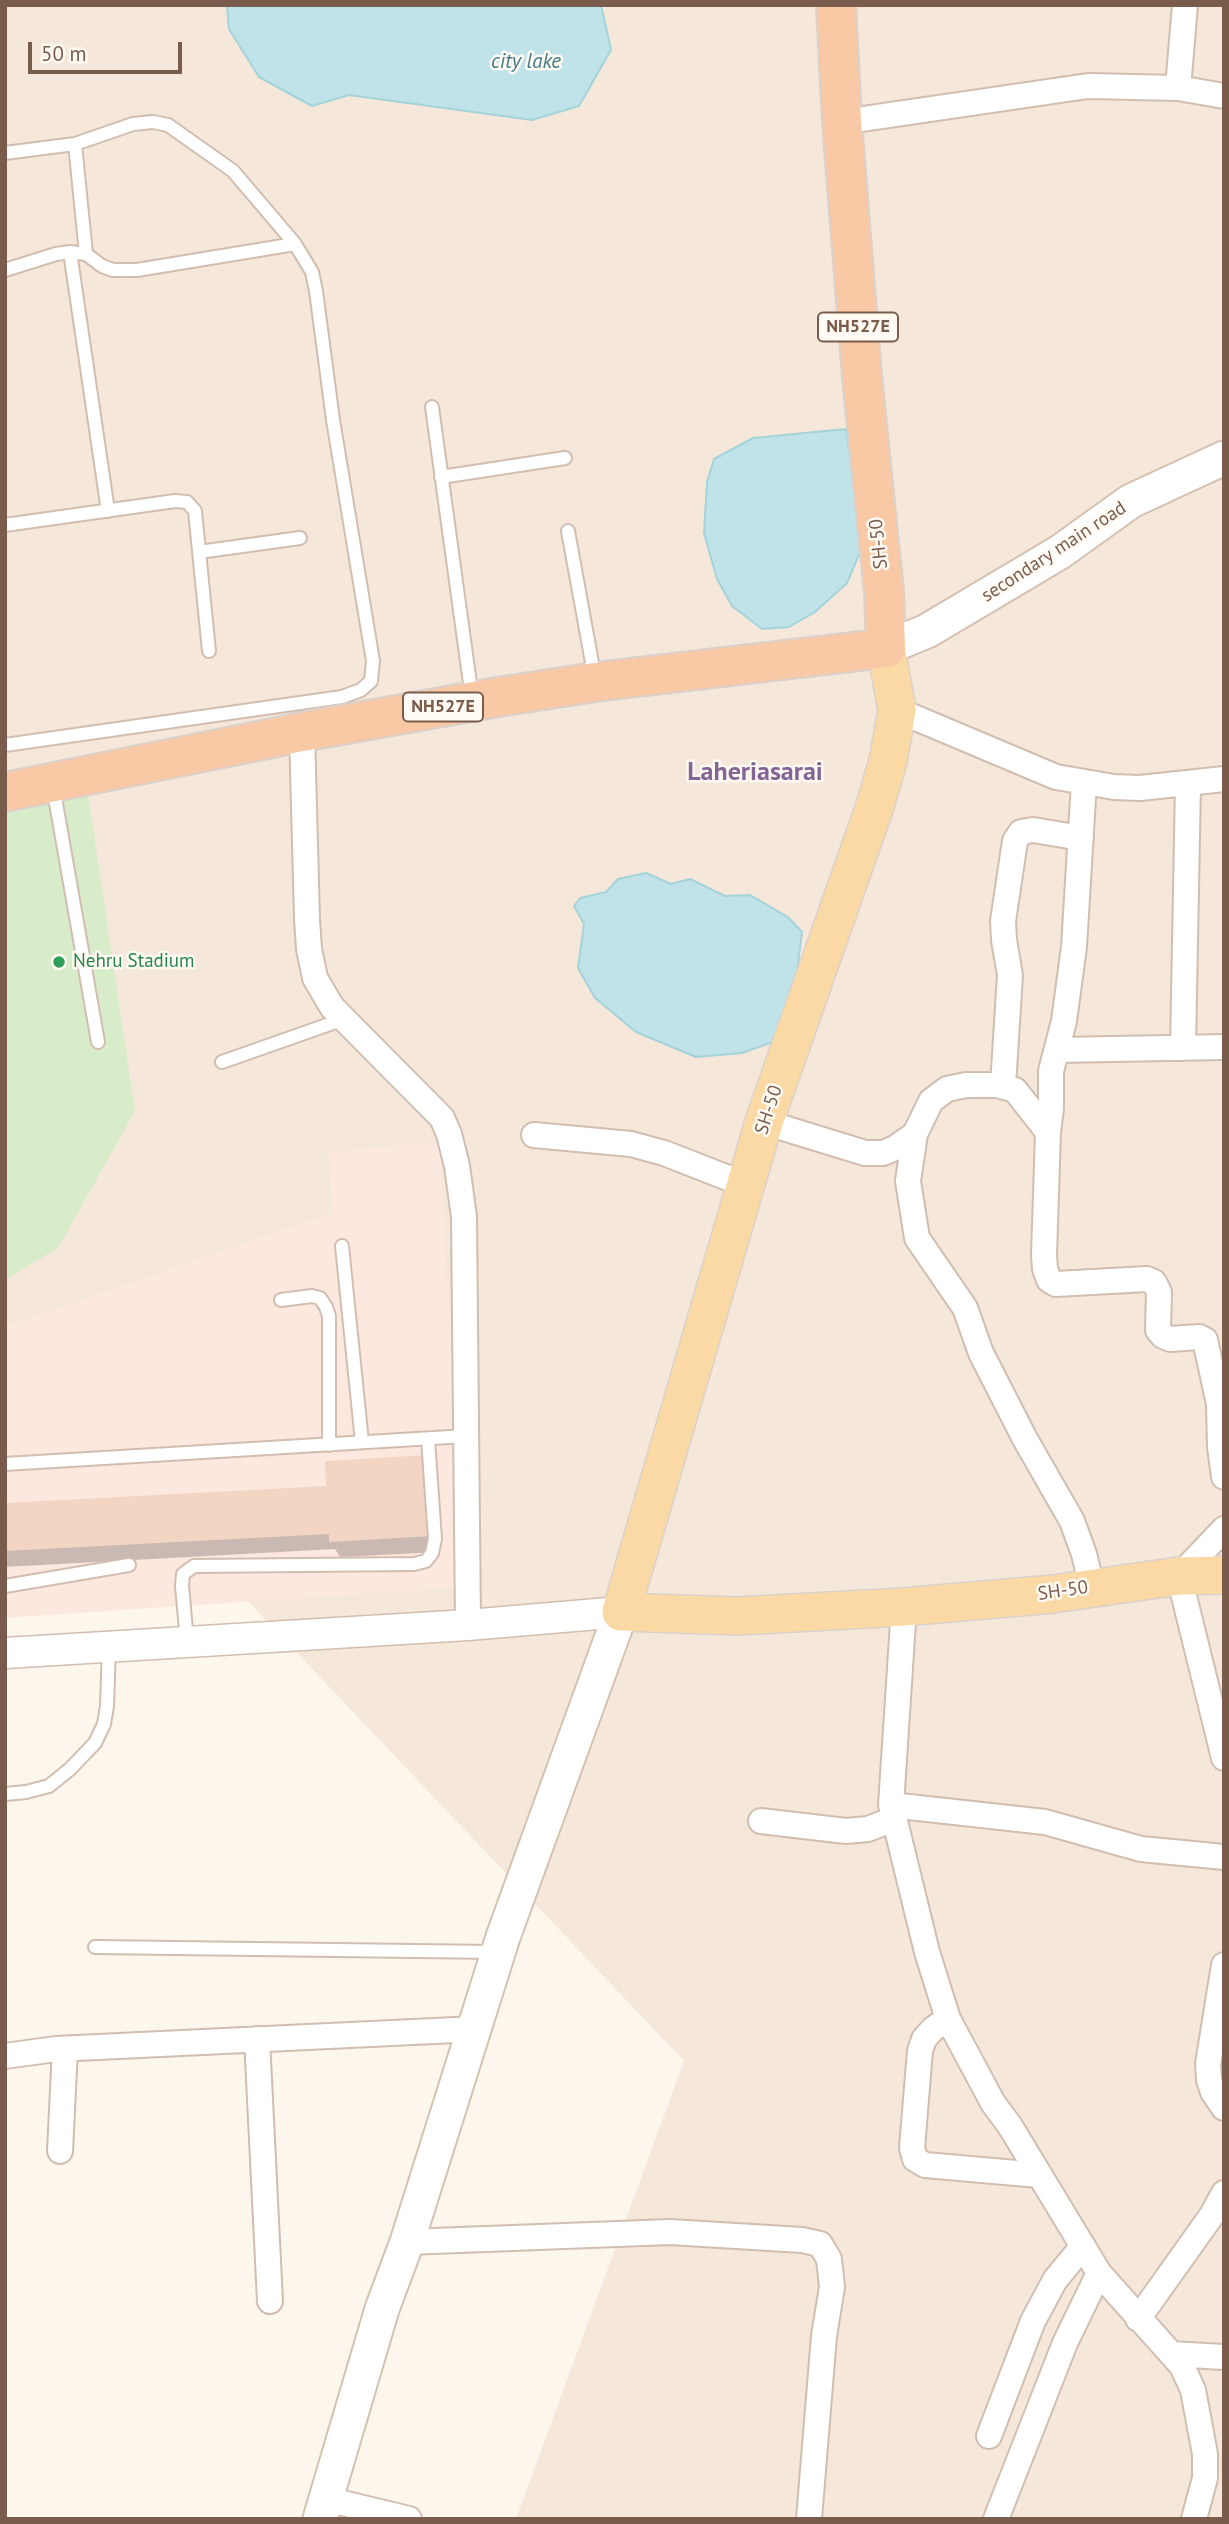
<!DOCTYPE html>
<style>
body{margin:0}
#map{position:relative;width:1229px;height:2524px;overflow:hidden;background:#fdf6ec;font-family:"PT Sans",sans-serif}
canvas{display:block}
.frame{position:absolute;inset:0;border:7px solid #7a5c4d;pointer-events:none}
.scale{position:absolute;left:28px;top:42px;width:154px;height:32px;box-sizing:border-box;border:4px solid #7a5c4d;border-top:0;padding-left:9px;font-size:21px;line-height:24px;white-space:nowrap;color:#7a5c4d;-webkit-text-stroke:5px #fffaf3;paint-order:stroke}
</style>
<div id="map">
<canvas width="1229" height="2524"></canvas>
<div class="frame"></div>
<div class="scale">50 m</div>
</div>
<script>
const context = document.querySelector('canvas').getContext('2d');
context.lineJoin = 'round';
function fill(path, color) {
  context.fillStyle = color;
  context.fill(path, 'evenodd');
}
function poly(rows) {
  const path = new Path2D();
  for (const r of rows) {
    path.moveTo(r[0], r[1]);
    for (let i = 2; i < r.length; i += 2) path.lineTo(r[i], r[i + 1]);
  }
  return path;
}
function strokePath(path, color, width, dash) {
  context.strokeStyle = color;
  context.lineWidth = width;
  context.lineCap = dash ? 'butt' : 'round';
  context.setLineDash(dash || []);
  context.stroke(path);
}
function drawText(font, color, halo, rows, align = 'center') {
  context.font = font + ' "PT Sans",sans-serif';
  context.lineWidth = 5;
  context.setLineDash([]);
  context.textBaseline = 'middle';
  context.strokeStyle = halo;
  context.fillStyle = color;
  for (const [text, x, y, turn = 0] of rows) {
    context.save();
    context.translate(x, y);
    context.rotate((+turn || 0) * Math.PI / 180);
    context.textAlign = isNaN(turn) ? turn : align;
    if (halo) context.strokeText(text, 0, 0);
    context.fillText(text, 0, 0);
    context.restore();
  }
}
const residential = poly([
 [5,5,1224,5,1224,2519,516,2519,684,2061,5,1345]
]);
const commercial = poly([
 [439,1142,465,1587,5,1618,5,1327,331,1213,329,1152]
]);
const green = poly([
 [88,794,135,1111,58,1248,5,1280,5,814]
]);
const water = poly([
 [227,5,601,5,611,50,579,106,532,120,349,95,312,106,259,77,229,29,227,5],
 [846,429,863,545,847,583,815,612,789,627,762,629,732,606,717,579,704,533,707,482,714,459,753,438,846,429],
 [646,873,671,884,690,879,725,896,750,895,788,917,802,932,796,980,781,1039,742,1053,696,1057,636,1032,595,998,578,968,584,924,574,906,580,898,606,892,618,879,646,873]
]);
const shadow = poly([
 [435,1473,439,1552,340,1557,335,1549,5,1567,5,1504,328,1487]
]);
const building = poly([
 [427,1455,431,1536,329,1542,329,1534,5,1551,5,1503,326,1486,325,1461]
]);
const service = poly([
 [75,144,86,254],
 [5,153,75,144,133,124,153,122,168,125,233,171,295,244,312,272,316,291,333,420,373,661,371,681,361,690,342,697,5,745],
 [70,252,108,511],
 [5,270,56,254,70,252,86,254,102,266,113,270,137,270,295,244],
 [432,407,472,698],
 [441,477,565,458],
 [5,525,175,501,187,502,195,511,209,651],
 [568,531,595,679],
 [199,552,300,538],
 [53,786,98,1042],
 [222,1062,344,1019],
 [342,1246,362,1442],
 [281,1300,312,1296,320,1298,326,1307,329,1316,329,1445],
 [5,1464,466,1436],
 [5,1586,129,1565],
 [187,1641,182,1586,183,1574,194,1566,414,1564,426,1561,432,1553,435,1539,428,1439],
 [5,1794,26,1792,49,1786,70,1769,95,1743,104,1724,107,1706,109,1646],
 [95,1947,495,1952]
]);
const minor = poly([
 [1178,88,1185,5],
 [842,122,1088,86,1178,88,1224,96],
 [897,710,1056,777,1114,787,1140,788,1224,779],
 [302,732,307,919,309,949,315,978,332,1007,442,1118,449,1134,457,1166,464,1217,468,1625],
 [1183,1048,1188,783],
 [1057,1050,1224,1047],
 [1003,1086,1010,975,1004,940,1003,921,1015,841,1021,832,1033,830,1081,838],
 [764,1122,865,1153,883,1153,895,1148,915,1134,931,1101,947,1089,966,1085,997,1085,1015,1090,1048,1132,1051,1108,1051,1071,1064,1021,1074,947,1084,782],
 [1048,1132,1044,1255,1045,1269,1049,1280,1056,1284,1147,1279,1154,1282,1159,1292,1158,1330,1163,1336,1170,1339,1199,1337,1205,1340,1219,1404,1220,1447,1224,1477],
 [915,1134,908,1181,917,1238,965,1308,981,1353,1025,1439,1072,1521,1084,1554,1092,1587],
 [534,1135,631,1144,664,1153,746,1185],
 [1224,1529,1179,1576,1224,1758],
 [904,1607,891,1805,927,1952,948,2019,993,2103,1010,2126,1099,2273,1182,2366,1193,2390,1205,2454,1205,2478,1194,2519],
 [891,1805,1045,1822,1141,1849,1224,1857],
 [761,1821,846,1831,868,1829,894,1819],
 [1224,1965,1208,2064,1209,2080,1213,2092,1224,2108],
 [948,2019,933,2029,924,2039,920,2051,912,2148,915,2159,925,2165,1039,2175],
 [257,2039,270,2301],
 [5,2056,56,2049,476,2029],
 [60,2151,65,2049],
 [407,2242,670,2232,802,2240,820,2244,829,2259,832,2287,824,2336,809,2519],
 [1138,2319,1212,2215,1224,2193],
 [1171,2354,1224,2357],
 [989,2436,1033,2321,1055,2280,1083,2246],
 [326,2499,409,2519],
 [996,2519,1065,2343,1099,2273]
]);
const tertiary = poly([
 [5,1653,468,1625,621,1612]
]);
const secondary = poly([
 [886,648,927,631,1060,552,1131,501,1224,458],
 [320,2519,382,2309,407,2242,503,1937,621,1612]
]);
const primary = poly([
 [886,648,897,710,888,761,875,806,764,1122,621,1612,738,1616,904,1607,1053,1594,1179,1576,1224,1575]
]);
const trunk = poly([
 [5,792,302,732,492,698,595,682,886,648,884,592,862,376,842,122,836,5]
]);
const markers = [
 [59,962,7,"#2e9e5b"]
];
const shields = [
 [858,327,80],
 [443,707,80]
];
const shieldNames = [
 ["NH527E",858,327],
 ["NH527E",443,707]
];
const streetNames = [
 ["SH-50",879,544,-96],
 ["secondary main road",1054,552,-33],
 ["SH-50",769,1110,-72],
 ["SH-50",1063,1591,-8]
];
const leisureNames = [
 ["Nehru Stadium",73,962]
];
const waterNames = [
 ["city lake",526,62]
];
const districtNames = [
 ["Laheriasarai",755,773]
];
fill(residential, '#f5e8da');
fill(commercial, '#fde8e0');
fill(green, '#d8ecc9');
fill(water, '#bfe3e8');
strokePath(water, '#a5d3da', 2);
fill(shadow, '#0003');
fill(building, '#f3d5c3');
strokePath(service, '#d1beb0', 16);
strokePath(minor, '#d1beb0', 28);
strokePath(tertiary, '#d1beb0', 33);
strokePath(secondary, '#d6c0b0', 37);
strokePath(primary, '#dad1cd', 40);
strokePath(trunk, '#dad1cd', 42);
strokePath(service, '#fff', 12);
strokePath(minor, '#fff', 24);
strokePath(tertiary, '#fff', 30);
strokePath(secondary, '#fff', 33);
strokePath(primary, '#fbd9a5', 37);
strokePath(trunk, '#f9c8a4', 38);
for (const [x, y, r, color] of markers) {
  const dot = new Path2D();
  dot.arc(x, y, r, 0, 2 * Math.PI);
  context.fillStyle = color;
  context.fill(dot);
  strokePath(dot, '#fffaf3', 2.5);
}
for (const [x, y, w] of shields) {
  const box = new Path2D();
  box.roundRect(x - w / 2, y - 14.5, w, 29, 5);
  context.fillStyle = '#fffaf3';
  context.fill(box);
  strokePath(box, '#7a5c4d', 2);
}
drawText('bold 18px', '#7a5c4d', null, shieldNames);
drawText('19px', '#7a5c4d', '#fffaf3', streetNames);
drawText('19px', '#27864d', '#fffaf3', leisureNames, 'left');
drawText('italic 21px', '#437c86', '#fffaf3', waterNames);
drawText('bold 26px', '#846695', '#fffaf3', districtNames);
</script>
